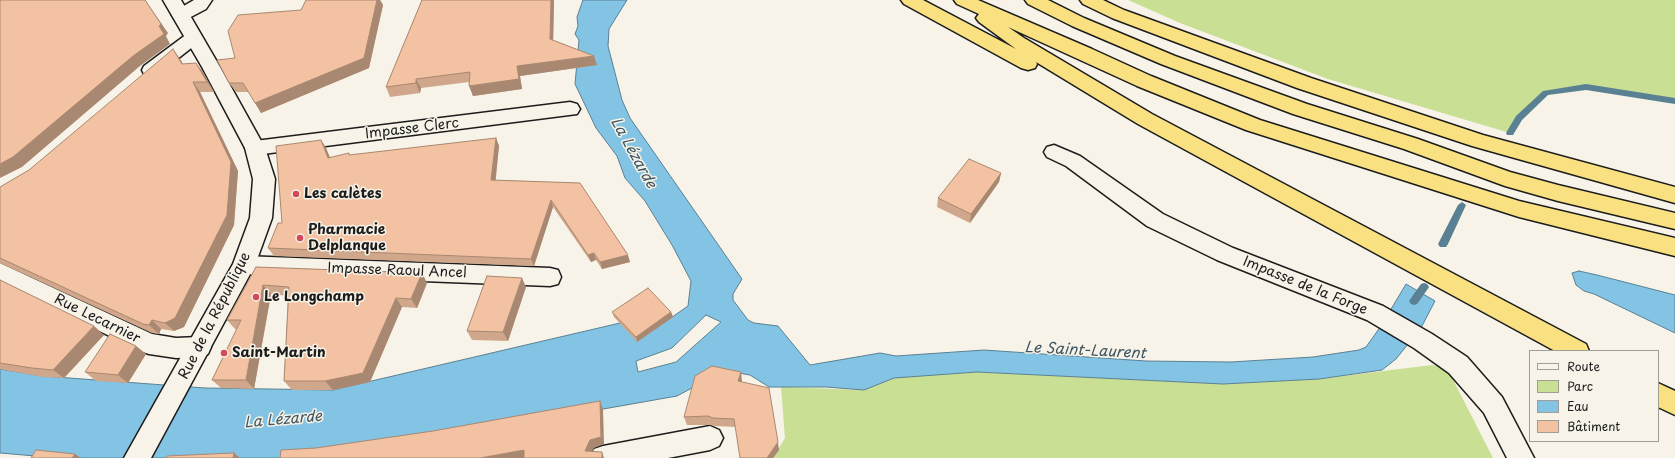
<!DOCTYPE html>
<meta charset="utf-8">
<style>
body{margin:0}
#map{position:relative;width:1675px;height:458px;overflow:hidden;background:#f7f3e8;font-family:"Playpen Sans",sans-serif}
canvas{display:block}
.legend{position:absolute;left:1529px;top:350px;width:130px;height:92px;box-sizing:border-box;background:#f7f3e8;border:1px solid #9f9d96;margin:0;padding:5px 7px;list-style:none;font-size:12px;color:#1c1c1c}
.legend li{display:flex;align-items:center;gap:8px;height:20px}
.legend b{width:20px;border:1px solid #9f9d96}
</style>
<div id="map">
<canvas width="1675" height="458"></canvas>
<ul class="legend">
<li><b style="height:5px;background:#f7f3e8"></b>Route</li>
<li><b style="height:11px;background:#c8df94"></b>Parc</li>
<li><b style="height:11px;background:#83c3e3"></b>Eau</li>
<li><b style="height:11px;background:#f2c2a2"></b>Bâtiment</li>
</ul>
</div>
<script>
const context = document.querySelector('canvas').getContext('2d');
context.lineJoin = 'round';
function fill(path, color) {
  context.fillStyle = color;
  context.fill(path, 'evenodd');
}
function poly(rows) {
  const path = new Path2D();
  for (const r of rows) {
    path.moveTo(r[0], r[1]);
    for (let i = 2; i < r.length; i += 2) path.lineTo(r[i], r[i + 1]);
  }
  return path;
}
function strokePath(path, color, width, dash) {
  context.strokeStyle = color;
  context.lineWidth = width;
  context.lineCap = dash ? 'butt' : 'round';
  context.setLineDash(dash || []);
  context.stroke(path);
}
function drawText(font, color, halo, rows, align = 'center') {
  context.font = font + ' "Playpen Sans",sans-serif';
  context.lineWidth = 3;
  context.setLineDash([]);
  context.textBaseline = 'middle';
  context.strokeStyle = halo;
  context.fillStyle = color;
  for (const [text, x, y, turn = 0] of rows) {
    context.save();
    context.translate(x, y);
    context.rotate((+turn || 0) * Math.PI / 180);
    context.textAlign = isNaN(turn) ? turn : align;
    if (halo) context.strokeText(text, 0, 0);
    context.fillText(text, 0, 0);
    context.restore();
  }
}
const green = poly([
 [1128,0,1675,0,1675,101,1586,87,1546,93,1519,118,1510,133,1328,79,1180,23],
 [1432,365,1447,368,1493,458,773,458,785,438,781,387,864,390,894,378,977,372,1223,384,1319,379]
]);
const water = poly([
 [583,0,627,0,609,29,608,46,622,100,630,118,742,279,733,294,733,300,748,320,754,323,778,326,810,365,880,353,896,356,984,350,1146,361,1231,362,1313,357,1359,350,1366,347,1381,326,1406,284,1435,301,1421,328,1396,359,1382,370,1319,379,1223,384,977,372,894,378,864,390,826,387,769,387,750,375,714,369,692,388,677,396,439,438,323,456,279,458,59,458,0,453,0,369,42,376,205,388,333,390,620,323,655,329,688,306,691,281,672,245,645,201,625,178,617,156,596,128,575,84,579,40,575,34,578,26,577,17,583,0],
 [706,315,721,322,676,362,638,372,636,361,672,348,706,315],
 [1579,271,1597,275,1675,295,1675,333,1594,294,1584,291,1576,285,1572,273,1579,271]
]);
const stream = poly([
 [1586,84,1675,98,1675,104,1586,90,1548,95,1522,120,1513,135,1507,135,1506,133,1516,116,1543,91,1586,84],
 [1462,202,1466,205,1448,244,1446,247,1440,247,1438,244,1458,205,1462,202],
 [1424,283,1427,284,1429,287,1427,290,1417,304,1414,305,1411,304,1409,301,1411,298,1421,284,1424,283]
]);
const street = poly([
 [194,0,212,0,206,9,187,19,181,21,175,19,172,15,175,11,194,0],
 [193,32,199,34,202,38,199,42,158,74,151,76,144,74,142,70,144,66,187,34,193,32],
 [570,102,577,104,580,109,577,114,255,155,248,153,245,148,248,143,255,141,570,102],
 [1054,145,1080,156,1163,214,1233,248,1383,306,1432,334,1467,357,1502,397,1534,458,1507,458,1484,413,1449,373,1414,348,1367,320,1217,260,1147,226,1066,166,1047,157,1044,152,1047,147,1054,145],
 [244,256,550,268,558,270,561,277,558,284,550,286,244,274,236,271,233,265,236,259,244,256],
 [0,263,152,334,176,338,199,337,208,340,211,347,208,354,199,357,176,358,149,354,140,351,0,282,0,263],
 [710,426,719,430,723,438,719,446,710,450,668,458,590,458,594,449,603,446,710,426]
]);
const secondary = poly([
 [163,0,181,0,220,67,265,148,275,179,272,218,255,265,151,458,124,458,233,264,250,218,253,179,245,148,202,67,163,0]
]);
const highway = poly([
 [901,0,923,0,1016,49,979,22,976,18,979,14,957,4,954,0,978,0,1092,49,1151,76,1260,120,1519,201,1675,238,1675,256,1519,217,1246,130,1137,86,1008,27,1024,38,1152,114,1586,344,1589,351,1555,351,1138,124,1036,62,1037,64,1035,68,1028,70,1021,68,904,4,901,0],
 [1025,0,1048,0,1084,18,1175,56,1307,104,1418,139,1510,172,1558,185,1675,213,1675,229,1558,201,1505,186,1404,149,1293,114,1161,64,1072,26,1028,4,1025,0],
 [1080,0,1103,0,1124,10,1311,78,1483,135,1675,187,1675,203,1472,146,1297,88,1112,18,1083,4,1080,0],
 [1658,383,1675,391,1675,415,1658,407,1658,383]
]);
const wall = poly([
 [306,0,380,0,383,5,369,68,261,113,249,92,236,92,229,83,235,58,301,10],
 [422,0,554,0,553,40,594,56,597,65,520,76,522,89,473,96,469,82,421,88,420,93,390,97,386,87],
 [180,59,183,64,203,72,214,92,200,92,238,171,234,225,184,327,174,331,161,329,159,334,152,333,0,263,0,187,29,170],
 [496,138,499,146,495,180,580,183,630,262,602,269,596,260,591,262,553,207,534,266,274,256,268,248,282,223,321,140,326,148,330,158],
 [1001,173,999,182,970,223,937,207,938,198],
 [256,267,422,273,427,283,417,308,402,307,370,382,333,390,292,390,284,381,288,296,271,294,254,389,221,388,212,380,237,329,235,329,227,320],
 [0,280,104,335,64,378,43,377,10,371,0,369],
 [526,287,508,341,472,340,467,331],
 [612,312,671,312,673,317,637,342,614,317],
 [136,346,146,354,128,383,96,381,85,372],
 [742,381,742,382,779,450,773,458,740,458,736,427,715,426,710,425,687,425,684,417]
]);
const shadedWall = poly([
 [145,0,168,33,166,36,170,44,140,66,22,167,0,178,0,164,159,26],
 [377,0,380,0,383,5,369,68,261,113,255,103],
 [551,0,554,0,553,49,550,39],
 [173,49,180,59,189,74,182,64],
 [594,56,597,65,520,76,522,89,473,96,469,86,517,66],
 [196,63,203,72,214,92,207,82],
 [416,79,421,88,420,93,416,83],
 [193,82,200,92,238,171,234,225,184,327,174,331,165,323],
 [496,138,499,146,495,187,491,180],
 [321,140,326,148,333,165,328,158],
 [1001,173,999,182,970,223,971,214],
 [551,200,553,207,534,266,531,259],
 [594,253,596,260,591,262,588,255],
 [628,255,630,262,602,269,600,262],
 [422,273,427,283,417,308,411,299],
 [522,278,526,287,508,341,503,332],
 [263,285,271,294,254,389,246,380],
 [396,298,402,307,370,382,333,390,325,381],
 [671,312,673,317,637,342,636,337],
 [152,320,161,329,159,334,149,325],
 [94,326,104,335,64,378,53,370],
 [136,346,146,354,128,383,118,375],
 [741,372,742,381,740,389,738,381],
 [600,401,603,409,604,444,594,448,589,458,585,451],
 [778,442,779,450,773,458,767,458],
 [524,450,525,458,480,458],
 [602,452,604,458,602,458],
 [234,453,240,458,233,458],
 [75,454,81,458,72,458]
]);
const building = poly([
 [0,0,145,0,161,24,159,26,164,34,133,56,13,157,0,164,0,0],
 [306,0,377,0,364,58,255,103,243,83,229,83,217,60,235,58,228,31,238,15,301,10,306,0],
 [422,0,551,0,550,39,594,56,517,66,519,79,469,86,470,72,416,79,416,83,386,87,422,0],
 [173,49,182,64,196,63,207,82,193,82,231,162,227,215,175,318,165,323,152,320,149,325,143,324,0,258,0,187,29,170,173,49],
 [496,138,491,180,580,183,628,255,600,262,594,253,588,255,551,200,531,259,268,248,278,223,282,223,276,146,321,140,328,158,349,153,349,155,496,138],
 [969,159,1001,173,971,214,938,198,969,159],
 [256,267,422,273,411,299,396,298,363,373,325,381,284,381,289,287,263,285,246,380,212,380,241,320,227,320,256,267],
 [487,276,522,278,503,332,467,331,487,276],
 [0,280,94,326,53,370,32,368,0,363,0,280],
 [648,288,671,312,636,337,612,312,648,288],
 [110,334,136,346,118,375,85,372,110,334],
 [712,366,741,372,738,381,769,388,778,442,767,458,740,458,734,419,713,418,708,416,684,417,695,376,712,366],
 [600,401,601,437,590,440,585,451,602,452,602,458,524,458,524,450,480,458,280,458,281,450,316,448,433,431,600,401],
 [36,450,75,454,72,458,31,458,36,450],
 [234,453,233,458,166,458,167,456,234,453]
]);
const markers = [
 [296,194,4,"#d1495b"],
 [300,238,4,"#d1495b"],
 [256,297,4,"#d1495b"],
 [224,353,4,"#d1495b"]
];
const streetNames = [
 ["Impasse Clerc",412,129,-7],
 ["Impasse Raoul Ancel",397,271,2],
 ["Impasse de la Forge",1305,286,22],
 ["Rue de la République",215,316,-63],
 ["Rue Lecarnier",97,319,26]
];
const poiNames = [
 ["Les calètes",304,194],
 ["Pharmacie",308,230],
 ["Delplanque",308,246],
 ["Le Longchamp",264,297],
 ["Saint-Martin",232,353]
];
const waterNames = [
 ["La Lézarde",633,153,61],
 ["Le Saint-Laurent",1085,351,3],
 ["La Lézarde",283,420,-5]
];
fill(green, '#c8df94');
fill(water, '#83c3e3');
strokePath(water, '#5a8093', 1);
fill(stream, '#5a8093');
strokePath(street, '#1c1c1c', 3);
strokePath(secondary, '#1c1c1c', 3);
strokePath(highway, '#1c1c1c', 3);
fill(street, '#f7f3e8');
fill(secondary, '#f7f3e8');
fill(highway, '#f9e181');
fill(wall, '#d0a78b');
fill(shadedWall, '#a98871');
fill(building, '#f2c2a2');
strokePath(building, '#a98871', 1);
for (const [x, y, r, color] of markers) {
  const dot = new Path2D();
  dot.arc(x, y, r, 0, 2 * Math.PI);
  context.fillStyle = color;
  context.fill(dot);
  strokePath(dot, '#f7f3e8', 1.5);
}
drawText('14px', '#1c1c1c', '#f7f3e8', streetNames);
drawText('bold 14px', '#1c1c1c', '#f7f3e8', poiNames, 'left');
drawText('italic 15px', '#405662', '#f7f3e8', waterNames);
</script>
